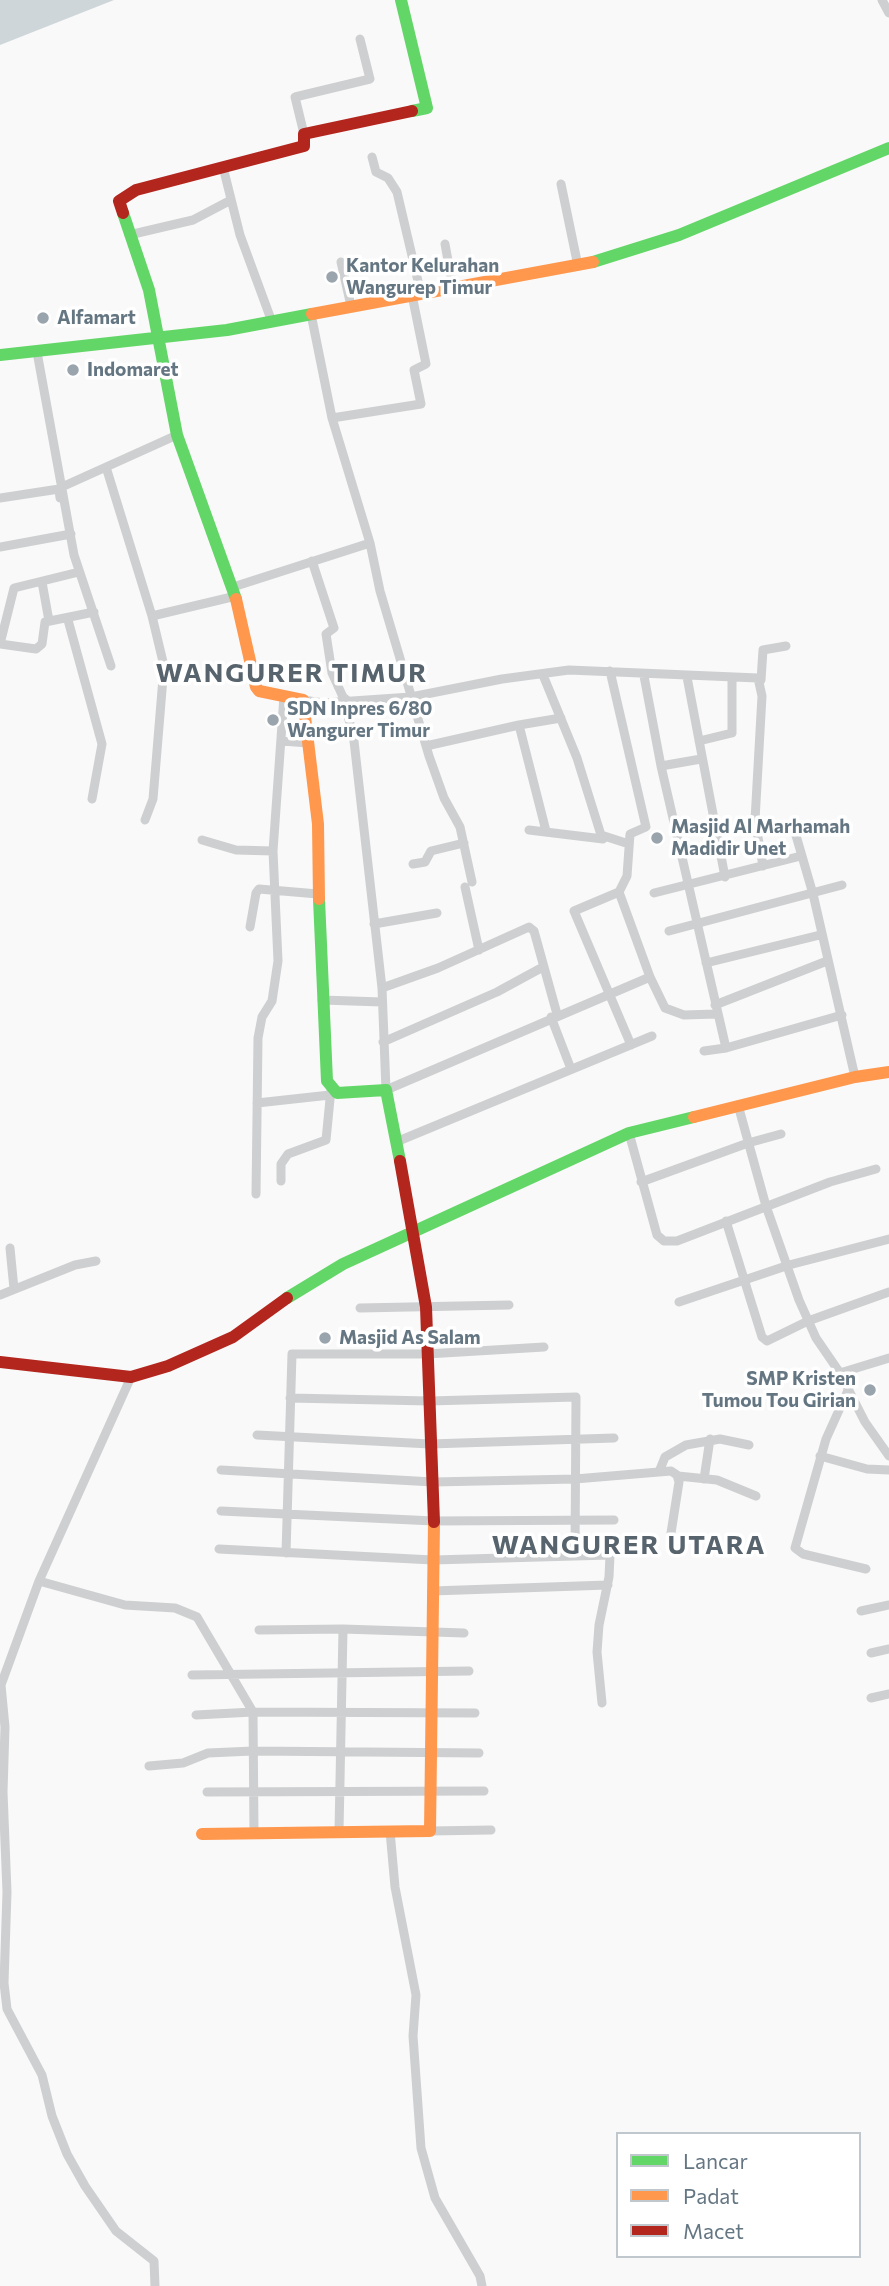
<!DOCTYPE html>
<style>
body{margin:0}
#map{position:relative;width:889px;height:2286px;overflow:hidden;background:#f9f9f9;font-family:Commissioner,sans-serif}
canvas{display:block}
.legend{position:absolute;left:616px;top:2132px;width:245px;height:126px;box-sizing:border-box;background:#fff;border:2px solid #c1c8cd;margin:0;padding:9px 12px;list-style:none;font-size:21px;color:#657683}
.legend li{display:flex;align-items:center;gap:14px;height:35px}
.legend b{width:35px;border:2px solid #c1c8cd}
</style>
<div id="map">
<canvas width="889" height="2286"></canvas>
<ul class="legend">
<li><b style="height:9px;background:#63d668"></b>Lancar</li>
<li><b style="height:9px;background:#ff974d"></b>Padat</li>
<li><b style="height:9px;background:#b3261e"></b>Macet</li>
</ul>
</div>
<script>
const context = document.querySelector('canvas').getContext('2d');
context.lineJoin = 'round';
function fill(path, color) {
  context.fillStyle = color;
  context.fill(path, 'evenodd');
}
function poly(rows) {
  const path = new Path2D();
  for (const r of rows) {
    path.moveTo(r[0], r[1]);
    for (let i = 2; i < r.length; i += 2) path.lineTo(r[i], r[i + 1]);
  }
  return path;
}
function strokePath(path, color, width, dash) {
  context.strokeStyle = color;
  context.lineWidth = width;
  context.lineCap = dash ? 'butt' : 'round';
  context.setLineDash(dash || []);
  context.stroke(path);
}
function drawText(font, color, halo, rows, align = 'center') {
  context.font = font + ' Commissioner,sans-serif';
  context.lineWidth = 7;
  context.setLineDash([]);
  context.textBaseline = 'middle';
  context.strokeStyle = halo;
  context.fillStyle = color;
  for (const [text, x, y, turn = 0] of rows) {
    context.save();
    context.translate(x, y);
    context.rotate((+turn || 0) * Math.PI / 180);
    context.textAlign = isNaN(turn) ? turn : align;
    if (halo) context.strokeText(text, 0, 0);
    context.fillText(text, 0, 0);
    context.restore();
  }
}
const water = poly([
 [0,0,114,0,0,45]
]);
const street = poly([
 [882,0,889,13],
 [304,134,295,97,370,79,360,39],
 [372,157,376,172,388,178,397,192,421,294],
 [223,167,240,235,272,322],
 [561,184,578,266],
 [129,235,193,220,231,200],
 [445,244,453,288],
 [341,262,351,306],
 [311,314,332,418,370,543,380,591,429,756,444,798,460,827,472,882],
 [37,352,74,555,111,666],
 [332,418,421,404,414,370,426,364,412,295],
 [106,467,152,616,236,596],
 [64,486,177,435],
 [0,498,59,489,60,498],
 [0,547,71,534],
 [312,561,334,628,326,634,332,673,343,697,348,701,346,707,354,741,382,988,386,1090,650,977,619,892],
 [42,582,49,621],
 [233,587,370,543],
 [68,620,102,744,92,799],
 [0,644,14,588,79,572],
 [0,644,36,649,42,644,45,622,94,612],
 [610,671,646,827,630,834,627,876,619,892,574,911,631,1045],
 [543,675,577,758,601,835,629,844],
 [644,676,661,766,726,1048],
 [687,677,725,877],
 [761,680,763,650,786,646],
 [303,700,323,703,411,697,502,679,569,670,758,678,762,696,755,820,763,866],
 [282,741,308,743],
 [699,741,732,733,732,677],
 [426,746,519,725],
 [661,766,701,759],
 [145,820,153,799,164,666,152,616],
 [529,830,603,839],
 [546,831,519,725,561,718],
 [795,832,813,894,855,1077],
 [202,840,236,850,273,851],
 [413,864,425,862,431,851,464,843],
 [465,887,479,950],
 [654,893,801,856],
 [374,924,437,913],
 [250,927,256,893,259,889,318,894],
 [669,931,842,885],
 [706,963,820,935],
 [650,977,665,1008,684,1015,716,1014],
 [382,988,438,968,529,927,534,931,557,1014],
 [322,1000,382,1002],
 [715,1005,827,961],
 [551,1017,571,1069],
 [383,1042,497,992,543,967],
 [704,1051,726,1048,842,1015],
 [257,1103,330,1095],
 [738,1105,766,1206,799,1300,816,1338,840,1373,865,1422,889,1456],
 [629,1133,657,1235,664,1241,677,1241,830,1182,876,1169],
 [396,1142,652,1036],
 [281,1181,281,1164,288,1154,326,1140,331,1089],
 [641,1182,748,1143,781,1134],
 [256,1194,258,1038,262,1017,272,1001,278,961,273,851,284,696],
 [726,1221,762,1337,767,1341,808,1321,889,1292],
 [10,1248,14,1289],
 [0,1295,75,1265,96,1261],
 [679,1302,789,1265,889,1239],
 [360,1308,509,1305],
 [840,1373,889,1358],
 [131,1377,39,1581,1,1685,5,1727,3,1792,7,1892,4,1983,7,2009,42,2075,52,2116,67,2154,85,2186,116,2231,154,2261,155,2286],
 [849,1388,826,1439,795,1548,803,1554,866,1569],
 [290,1398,429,1401,576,1397,575,1554],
 [257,1435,430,1444,614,1438],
 [820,1456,867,1469,889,1470],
 [221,1470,433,1482,575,1479,671,1471,677,1475,679,1482,671,1533],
 [659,1472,665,1457,686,1445,720,1439,749,1445],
 [678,1476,717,1480,756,1496],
 [704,1479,710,1439],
 [221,1511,434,1521,614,1520],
 [219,1549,433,1560,610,1555,609,1577,599,1625,597,1652,602,1703],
 [286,1553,292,1354,427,1354,544,1347],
 [39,1581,125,1605,175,1608,197,1617,253,1712,254,1833],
 [432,1591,608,1585],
 [861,1611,889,1605],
 [259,1630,343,1629,464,1633],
 [871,1653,889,1649],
 [192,1675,469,1671],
 [871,1698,889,1694],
 [196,1715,253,1712,475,1713],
 [149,1766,183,1763,208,1753,253,1751,479,1753],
 [207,1792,484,1791],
 [339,1831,343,1629],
 [390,1831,395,1887,416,1995,413,2036,421,2148,435,2198,480,2276,482,2286],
 [430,1831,491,1830]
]);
const fast = poly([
 [401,0,427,108,412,111],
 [123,213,149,290,177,435,236,599],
 [593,262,679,235,889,148],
 [0,355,227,330,312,314],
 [319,899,327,1081,337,1093,386,1090,400,1161],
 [287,1298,343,1264,629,1133,694,1117]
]);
const slow = poly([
 [312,314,593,262],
 [236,599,256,687,259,691,303,700,318,824,319,899],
 [694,1117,855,1077,889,1072],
 [202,1834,430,1831,434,1522]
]);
const jam = poly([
 [123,213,119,201,136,190,304,146,304,134,412,111],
 [400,1161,426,1307,434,1522],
 [0,1362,131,1377,168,1366,233,1337,287,1298]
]);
const markers = [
 [332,277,7,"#99a4ac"],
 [43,318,7,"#99a4ac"],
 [73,370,7,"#99a4ac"],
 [273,720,7,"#99a4ac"],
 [657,838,7,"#99a4ac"],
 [325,1338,7,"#99a4ac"],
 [870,1390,7,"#99a4ac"]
];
const poiNames = [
 ["Kantor Kelurahan",346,266],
 ["Wangurep Timur",346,288],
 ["Alfamart",57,318],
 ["Indomaret",87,370],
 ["SDN Inpres 6/80",287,709],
 ["Wangurer Timur",287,731],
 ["Masjid Al Marhamah",671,827],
 ["Madidir Unet",671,849],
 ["Masjid As Salam",339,1338],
 ["SMP Kristen",856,1379,"right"],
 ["Tumou Tou Girian",856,1401,"right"]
];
const districtNames = [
 ["WANGURER TIMUR",292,673],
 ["WANGURER UTARA",629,1545]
];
fill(water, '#ced6d9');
strokePath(street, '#cecfd0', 9);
strokePath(fast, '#63d668', 12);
strokePath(slow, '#ff974d', 12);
strokePath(jam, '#b3261e', 12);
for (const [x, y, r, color] of markers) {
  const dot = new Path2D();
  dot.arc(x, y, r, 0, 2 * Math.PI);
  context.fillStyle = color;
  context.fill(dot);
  strokePath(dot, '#fff', 2.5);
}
drawText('bold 19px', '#657683', '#fff', poiNames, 'left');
context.letterSpacing = '2px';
drawText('bold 26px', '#57646e', '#fff', districtNames);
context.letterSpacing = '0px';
</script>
